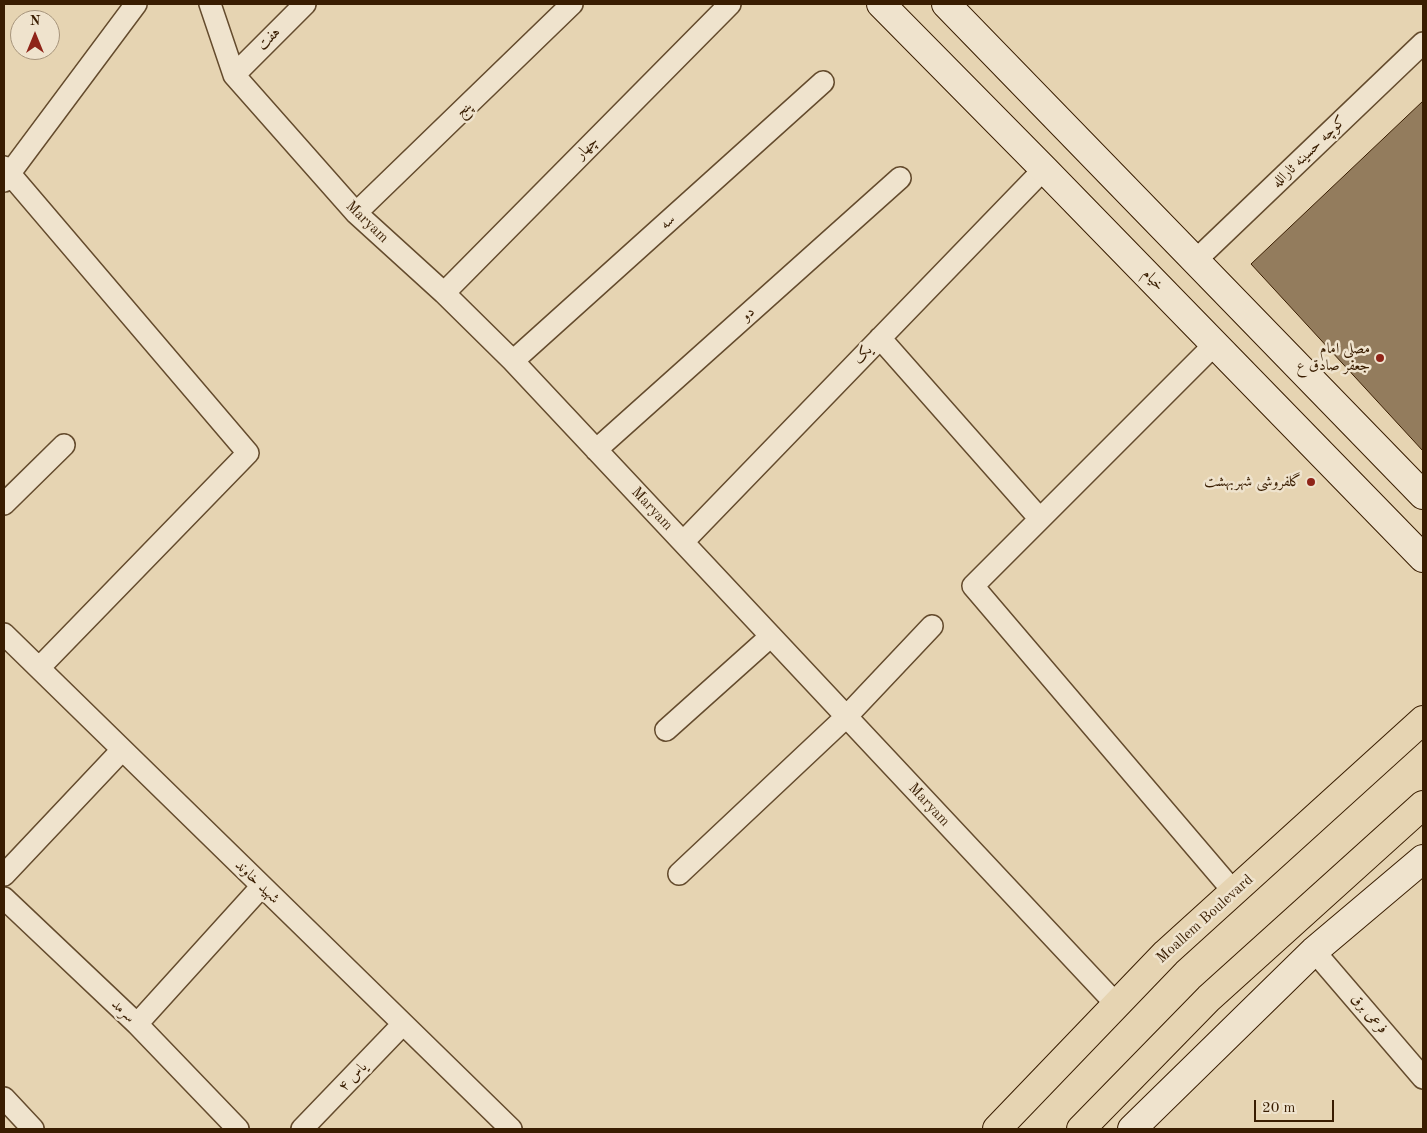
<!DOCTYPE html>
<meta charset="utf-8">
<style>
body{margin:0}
#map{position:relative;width:1427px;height:1133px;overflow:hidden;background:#e6d4b2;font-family:"Old Standard TT",serif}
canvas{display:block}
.frame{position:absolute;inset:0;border:5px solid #391d01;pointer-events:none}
.north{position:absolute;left:10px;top:10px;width:50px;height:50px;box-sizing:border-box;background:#efe3cd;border:1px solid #a6947b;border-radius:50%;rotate:0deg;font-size:14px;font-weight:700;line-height:20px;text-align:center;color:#391d01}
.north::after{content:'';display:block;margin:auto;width:18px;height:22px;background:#8f2418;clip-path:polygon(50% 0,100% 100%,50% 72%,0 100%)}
.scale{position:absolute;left:1254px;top:1100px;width:80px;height:22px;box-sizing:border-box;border:2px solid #391d01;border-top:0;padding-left:6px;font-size:15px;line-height:18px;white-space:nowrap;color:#391d01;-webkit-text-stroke:4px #efe3cd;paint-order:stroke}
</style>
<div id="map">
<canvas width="1427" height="1133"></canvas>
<div class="frame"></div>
<div class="north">N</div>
<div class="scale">20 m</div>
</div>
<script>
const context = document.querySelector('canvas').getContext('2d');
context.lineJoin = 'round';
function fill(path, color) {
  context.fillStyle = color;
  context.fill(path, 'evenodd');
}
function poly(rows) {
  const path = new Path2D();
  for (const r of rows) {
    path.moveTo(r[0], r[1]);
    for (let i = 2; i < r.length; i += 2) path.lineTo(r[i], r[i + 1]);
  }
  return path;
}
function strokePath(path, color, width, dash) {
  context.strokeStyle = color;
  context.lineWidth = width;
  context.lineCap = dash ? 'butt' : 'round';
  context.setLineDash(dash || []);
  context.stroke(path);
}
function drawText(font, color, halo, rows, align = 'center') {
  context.font = font + ' "Old Standard TT",Amiri,serif';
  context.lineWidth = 5;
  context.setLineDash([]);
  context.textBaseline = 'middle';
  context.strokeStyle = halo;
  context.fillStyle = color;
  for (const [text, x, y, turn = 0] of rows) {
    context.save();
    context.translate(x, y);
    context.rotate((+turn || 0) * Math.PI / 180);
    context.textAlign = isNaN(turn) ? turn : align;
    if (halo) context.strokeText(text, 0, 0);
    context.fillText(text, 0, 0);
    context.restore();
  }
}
const building = poly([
 [1423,101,1423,451,1251,264,1423,101]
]);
const street = poly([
 [210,4,234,75,356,213,444,293,513,361,1116,1004],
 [234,75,305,4],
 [4,167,248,453,39,668],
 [4,181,136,4],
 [356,213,572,4],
 [1195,261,1423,43],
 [444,293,730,4],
 [880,338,1040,519],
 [1215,344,973,586,1234,892],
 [513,361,823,82],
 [596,450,900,178],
 [4,504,64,445],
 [683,542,1044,169],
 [4,634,511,1129],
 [666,730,771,636],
 [679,874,846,717,932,626],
 [4,875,122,750],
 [4,898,137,1024,238,1129],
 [1314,951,1423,1078],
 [137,1024,262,886],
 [4,1098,33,1129],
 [302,1129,403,1024]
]);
const secondary = poly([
 [881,4,1044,169,1423,558],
 [946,4,1423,495],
 [1132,1129,1314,951,1423,859]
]);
const highway = poly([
 [997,1129,1166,953,1423,720],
 [1081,1129,1209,998,1423,805]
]);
const markers = [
 [1380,358,5,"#8f2418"],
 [1311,482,5,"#8f2418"]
];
const streetNames = [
 ["هفت",269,39,-45],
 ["پنج",464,109,-44],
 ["چهار",587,148,-45],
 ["کوچه حسینه ثارالله",1309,152,-44],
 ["Maryam",367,222,44],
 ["سه",668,222,-42],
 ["خیام",1153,280,46],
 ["دو",748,314,-42],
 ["یک",863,355,-46],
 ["Maryam",652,509,47],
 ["Maryam",929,805,47],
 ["شهید خاوند",257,882,44],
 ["Moallem Boulevard",1205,919,-42],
 ["سرمد",123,1011,44],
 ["فرعی برق",1369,1014,49],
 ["یاس ۴",353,1077,-46]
];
const poiNames = [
 ["مصلی امام",1370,349],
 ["جعفر صادق ع",1370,366],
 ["گلفروشی شهربهشت",1301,482]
];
fill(building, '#937c5d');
strokePath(building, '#391d01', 1);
strokePath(street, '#644b2d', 24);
strokePath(secondary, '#391d01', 30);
strokePath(highway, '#391d01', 30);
strokePath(street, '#efe3cd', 21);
strokePath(secondary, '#efe3cd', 28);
strokePath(highway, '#e6d4b2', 28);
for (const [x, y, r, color] of markers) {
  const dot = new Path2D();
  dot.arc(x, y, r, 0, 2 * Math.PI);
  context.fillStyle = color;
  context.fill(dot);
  strokePath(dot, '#efe3cd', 2);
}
drawText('15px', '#391d01', '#efe3cd', streetNames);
drawText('15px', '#391d01', '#efe3cd', poiNames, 'right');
</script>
